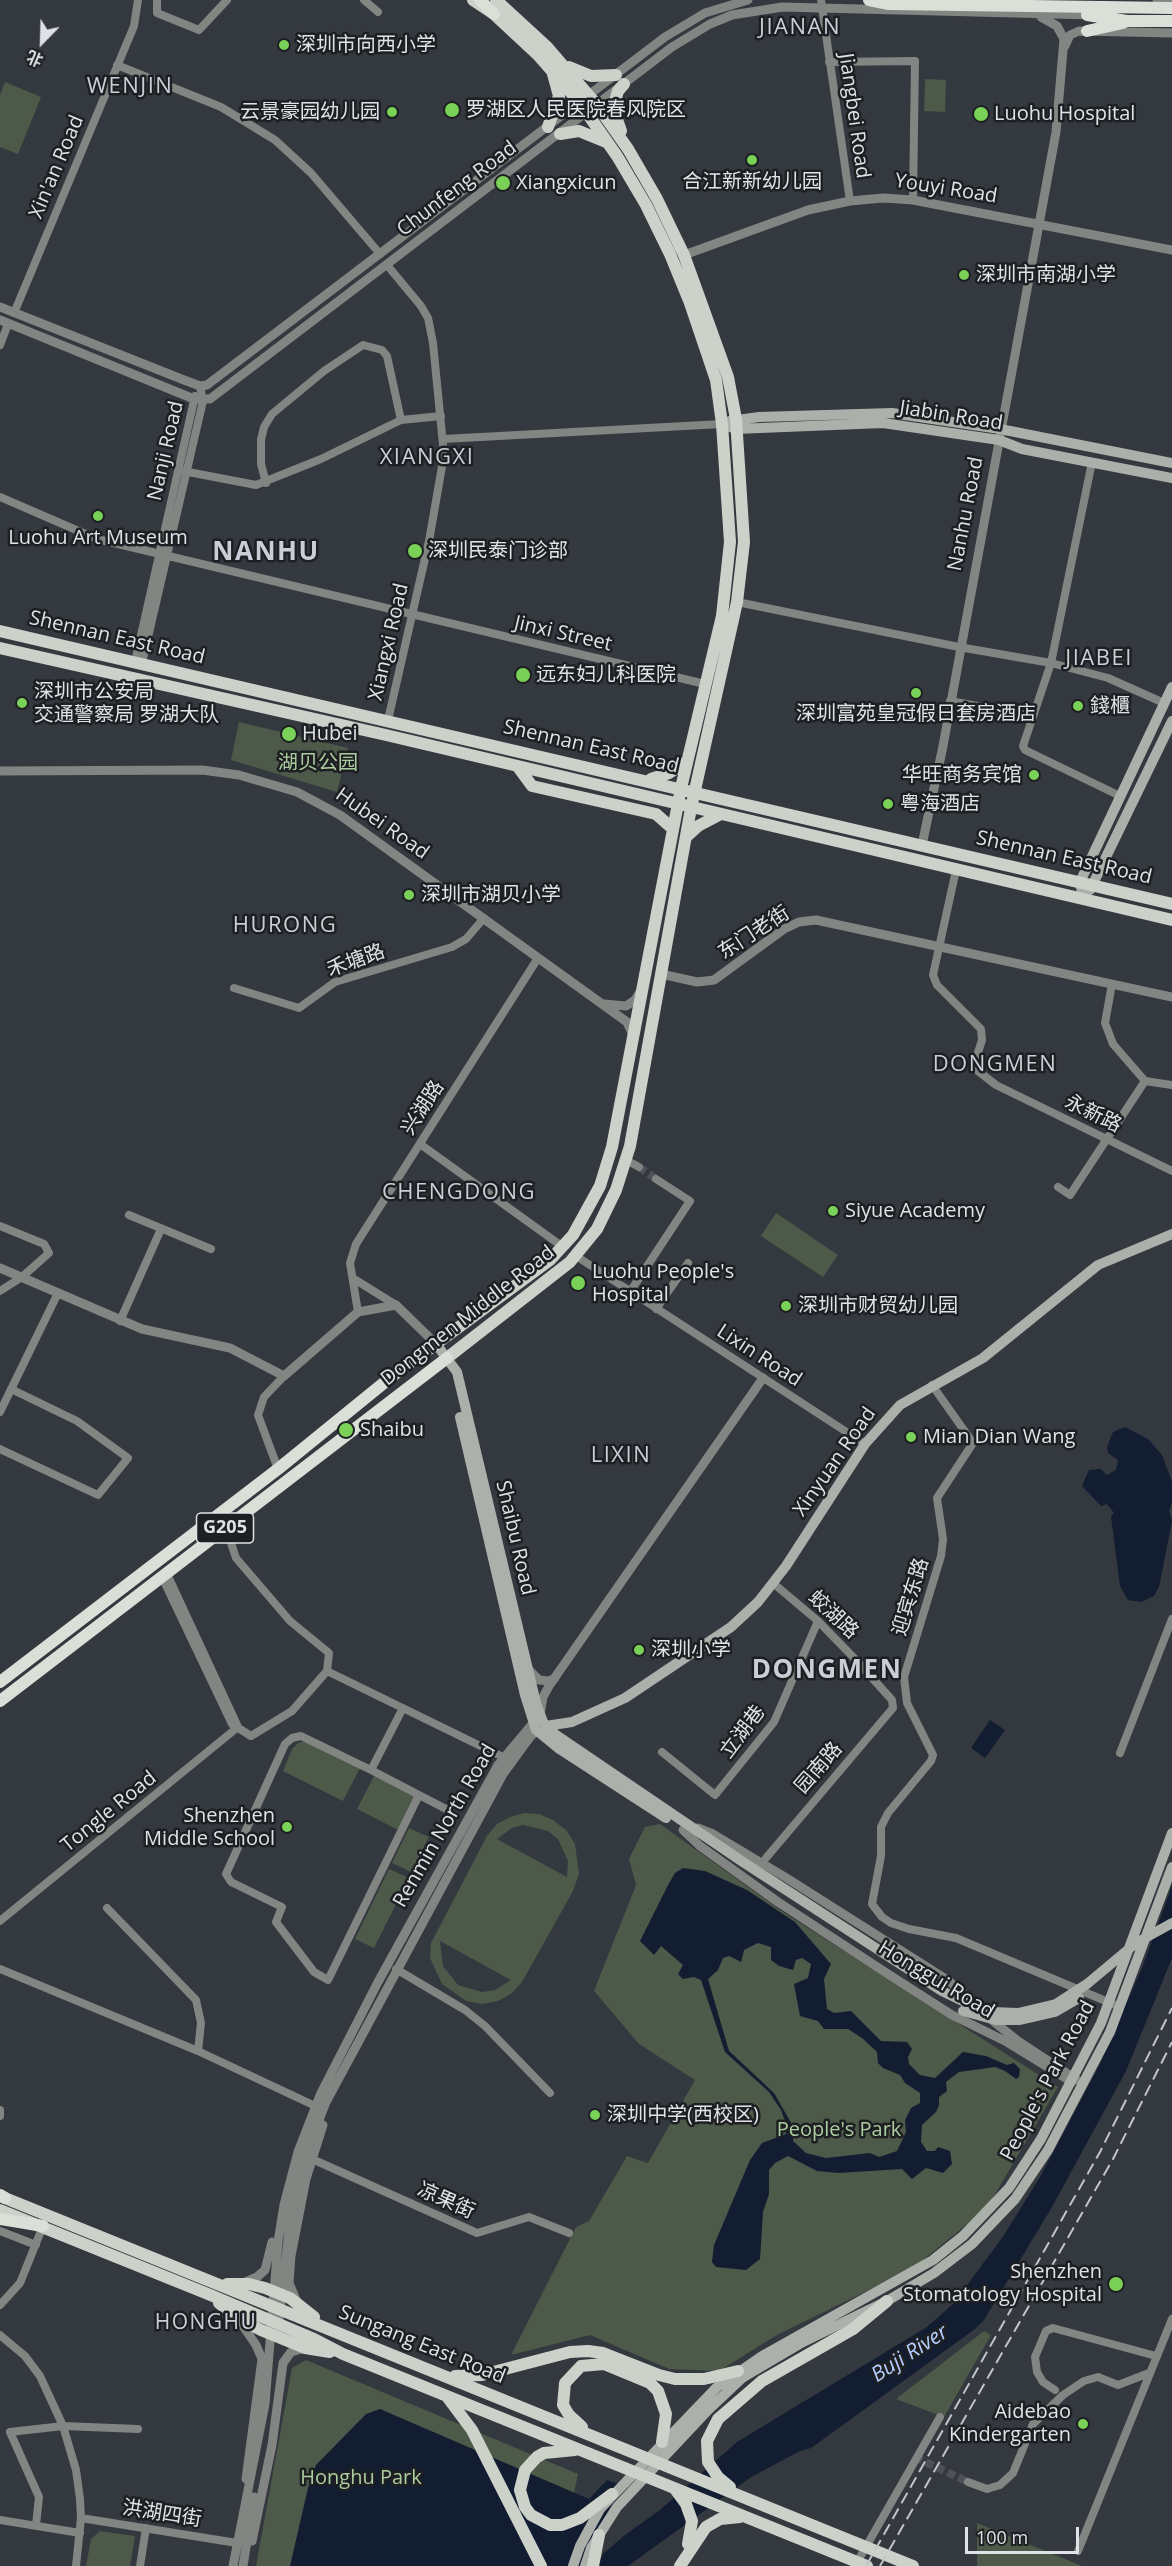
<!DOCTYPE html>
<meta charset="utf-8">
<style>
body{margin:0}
#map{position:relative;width:1172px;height:2566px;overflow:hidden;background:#34383f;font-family:"Open Sans","Noto Sans SC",sans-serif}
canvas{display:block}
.north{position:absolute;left:12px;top:12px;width:60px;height:60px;-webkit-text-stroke:4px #1d1f22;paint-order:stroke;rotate:203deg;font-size:16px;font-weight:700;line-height:24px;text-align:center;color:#dfe2e6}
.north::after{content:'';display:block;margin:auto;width:21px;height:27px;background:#dfe2e6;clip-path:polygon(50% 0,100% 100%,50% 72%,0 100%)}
.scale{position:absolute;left:965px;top:2527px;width:114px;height:27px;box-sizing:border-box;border:3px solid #dfe2e6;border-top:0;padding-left:8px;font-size:18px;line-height:21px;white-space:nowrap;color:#dfe2e6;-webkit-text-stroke:4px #1d1f22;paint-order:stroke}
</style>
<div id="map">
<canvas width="1172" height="2566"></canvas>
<div class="north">北</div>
<div class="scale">100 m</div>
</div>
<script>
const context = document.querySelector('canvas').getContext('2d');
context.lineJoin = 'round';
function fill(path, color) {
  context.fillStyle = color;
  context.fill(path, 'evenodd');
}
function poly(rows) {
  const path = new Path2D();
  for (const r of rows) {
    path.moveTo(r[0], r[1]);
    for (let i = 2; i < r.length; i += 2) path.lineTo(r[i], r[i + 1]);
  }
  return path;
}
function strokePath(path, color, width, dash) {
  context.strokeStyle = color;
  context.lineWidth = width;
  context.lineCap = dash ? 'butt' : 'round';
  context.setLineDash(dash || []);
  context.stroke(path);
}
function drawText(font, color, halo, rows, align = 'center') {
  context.font = font + ' "Open Sans","Noto Sans SC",sans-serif';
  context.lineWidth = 5;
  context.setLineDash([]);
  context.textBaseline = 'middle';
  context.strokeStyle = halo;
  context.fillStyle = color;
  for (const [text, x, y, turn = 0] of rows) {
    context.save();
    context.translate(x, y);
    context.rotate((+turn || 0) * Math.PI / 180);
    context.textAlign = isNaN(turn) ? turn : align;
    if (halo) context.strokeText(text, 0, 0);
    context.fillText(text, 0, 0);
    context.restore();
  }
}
const green = poly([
 [925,79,946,80,945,112,924,111],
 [5,82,41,97,18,154,0,147,0,95],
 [239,722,348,748,337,792,231,760],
 [776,1213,838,1255,823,1277,761,1236],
 [305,1741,360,1768,343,1801,283,1771,292,1749,298,1743],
 [374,1776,415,1797,398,1830,357,1809],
 [524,1813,539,1814,553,1820,567,1831,575,1844,579,1874,573,1891,522,1982,512,1993,498,2001,482,2004,466,2001,442,1984,430,1958,431,1943,487,1836,497,1824,510,1817],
 [523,1825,548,1831,558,1839,568,1861,567,1877,497,1839,512,1828],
 [440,1941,511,1980,495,1990,482,1992,458,1985,443,1966],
 [660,1824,783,1912,1058,2087,987,2208,912,2269,777,2335,719,2371,669,2369,590,2335,511,2355,576,2227,589,2221,627,2156,648,2163,695,2080,639,2044,594,1991,636,1885,629,1859,645,1827],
 [409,1828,429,1837,411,1872,392,1863],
 [389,1869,409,1878,374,1948,355,1939],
 [984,2331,991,2335,944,2417,896,2399],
 [306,2360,578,2474,559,2566,256,2566,292,2368],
 [977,2523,1082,2566,977,2566],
 [100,2531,135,2536,130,2566,86,2566,91,2539]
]);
const water = poly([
 [1125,1427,1148,1439,1162,1455,1172,1482,1172,1503,1169,1510,1172,1521,1159,1587,1154,1596,1141,1602,1128,1600,1120,1586,1111,1516,1114,1513,1107,1504,1101,1506,1082,1486,1089,1470,1101,1469,1107,1475,1116,1470,1118,1460,1108,1453,1107,1447,1113,1432],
 [990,1720,1005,1730,985,1758,971,1748],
 [683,1868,705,1871,747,1890,795,1922,831,1964,824,1979,827,2009,834,2013,851,2011,881,2041,907,2042,912,2049,908,2057,909,2064,920,2075,935,2078,963,2052,986,2056,1007,2065,1014,2063,1020,2069,1019,2077,1016,2079,1005,2071,995,2067,959,2072,946,2082,947,2091,939,2097,939,2105,936,2112,922,2125,921,2142,927,2151,935,2151,938,2147,950,2151,952,2164,943,2173,926,2168,912,2179,902,2169,838,2173,817,2171,788,2156,775,2163,769,2170,769,2194,763,2212,760,2259,746,2270,716,2267,712,2262,714,2245,750,2160,762,2143,786,2134,787,2127,781,2110,769,2092,725,2052,701,1980,694,1977,683,1979,678,1974,683,1965,661,1946,654,1955,640,1941,667,1887,675,1873],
 [758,1943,771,1947,771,1960,779,1966,793,1970,796,1960,802,1958,811,1964,808,1978,794,1984,800,2016,818,2021,824,2029,848,2029,862,2038,877,2052,878,2063,883,2068,900,2075,905,2083,920,2093,920,2103,911,2108,905,2120,906,2132,897,2151,879,2157,870,2153,826,2158,806,2153,793,2141,794,2128,774,2093,729,2051,708,1979,718,1970,723,1958,729,1956,741,1962,744,1950],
 [1172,1886,1172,1958,1126,2071,1052,2207,984,2320,975,2329,811,2448,800,2451,751,2477,628,2566,596,2566,604,2553,625,2535,660,2510,737,2442,927,2327,954,2303,1004,2235,1040,2177,1099,2066,1142,1968],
 [380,2409,589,2499,607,2480,629,2488,582,2566,290,2566,308,2488,316,2465,366,2414]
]);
const minorTunnel = poly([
 [639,1167,656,1179],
 [915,2457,968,2482]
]);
const minor = poly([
 [157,0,157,13,199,30,227,0],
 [364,0,378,12],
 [821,0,850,201],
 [829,62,915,61,913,200],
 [117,65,221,107,275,140,311,173,380,254],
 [387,265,421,306,428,318,433,343,444,455,429,541,388,720],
 [14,313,134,26,138,0],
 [0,345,8,324],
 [443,439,722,424],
 [1092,462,1051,663,1023,746,1025,750,1120,796],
 [183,471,256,485,321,459,401,420,441,416],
 [266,483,261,464,261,440,264,427,272,414,324,371,363,345,382,350,387,356,401,420],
 [0,497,97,539,705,684],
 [737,602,959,647,1051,663,1108,678,1164,703],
 [135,662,195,396],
 [142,663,203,401,200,386],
 [950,701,1032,716],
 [956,870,933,975,937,985,981,1029,982,1040,975,1062,978,1071,996,1085,1172,1171],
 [1112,984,1105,1023,1113,1044,1145,1081],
 [234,988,299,1008,335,982,452,947,466,939,484,918],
 [1145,1081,1172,1085],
 [420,1144,563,1247],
 [626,1160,639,1167],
 [1058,1187,1070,1195,1145,1081],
 [129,1215,211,1249],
 [0,1226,44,1244,49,1253,22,1277,0,1291],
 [576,1256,865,1444],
 [354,1279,396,1305],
 [630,1292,690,1201,656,1179],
 [656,1309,688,1263],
 [358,1312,350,1263,356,1244,538,958],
 [120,1321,161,1229],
 [932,1385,973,1443,937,1498,943,1539,941,1556,904,1677,907,1703,933,1755,931,1761,888,1813,881,1827,881,1856,872,1904,882,1917,891,1923,909,1929,956,1938,1120,2007],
 [0,1412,58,1293],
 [0,1449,98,1495,128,1458,77,1421,11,1389],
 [278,1469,258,1415,264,1397,284,1376],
 [226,1528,236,1558,290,1621,329,1653,327,1671],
 [167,1574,238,1727],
 [162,1577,232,1724,251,1736,292,1711,327,1671,503,1757],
 [662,1752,715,1795,774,1722,818,1621],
 [1120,1753,1172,1619],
 [371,1770,403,1708],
 [419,1795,328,1980,314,1972,276,1922,282,1907,231,1882,226,1874,285,1744,292,1738,301,1736,371,1770,419,1795,446,1809],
 [766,1858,893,1708,892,1700,856,1660,818,1621,773,1583],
 [107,1908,196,2000,201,2023,198,2051],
 [0,1921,238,1727],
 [0,1969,198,2051,311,2104],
 [396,1969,465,2010,485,2026,550,2093],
 [0,2110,0,2116],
 [312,2159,477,2233,529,2217,569,2233],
 [0,2231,36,2245],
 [0,2305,20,2283,43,2226],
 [0,2335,25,2356,40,2376,63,2426,76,2470,80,2499,81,2518,76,2566],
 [1055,2390,1043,2382,1037,2372,1035,2357,1046,2331,1053,2328,1156,2356],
 [968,2482,987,2489,1000,2485,1013,2473,1033,2424,1063,2395,1084,2381,1098,2377,1118,2385,1149,2373],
 [81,2518,237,2543],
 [0,2520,80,2533],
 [36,2525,39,2497,10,2432,63,2426,138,2429],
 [1078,2551,1172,2319],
 [140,2566,146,2528],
 [855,2566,940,2417]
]);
const tertiary = poly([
 [1157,0,1172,1],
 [1065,46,1070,35,1079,31,1172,33],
 [684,255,808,210,850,201,883,198,913,200,1172,250],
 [0,307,184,380,200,386,207,385,665,37,705,13,748,0],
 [0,320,194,399,210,399,672,47,710,24,732,15,782,7,1092,15],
 [0,771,202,770,239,775,297,792,340,815,627,1022,633,1035],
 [922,845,943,746,1056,132,1064,39,1057,26,1041,17],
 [661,974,697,982,714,980,784,929,799,922,816,920,1172,997],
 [604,1004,626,1006,635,1000,640,992],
 [0,1268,142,1329,230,1348,284,1376,358,1312,396,1305,436,1344],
 [528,1669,539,1680,549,1681,555,1678],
 [698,1828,713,1834,785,1877,949,1981,976,2005],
 [683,1830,700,1846,778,1902,888,1974,952,2015,1005,2041,1072,2082],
 [988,2017,1018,2041,1077,2080],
 [243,2283,257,2277,265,2270,272,2242],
 [297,2302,289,2283,291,2256,306,2179,323,2125],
 [239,2320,256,2345,262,2359,246,2479],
 [278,2329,292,2204,304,2160,326,2102,503,1774,530,1737,541,1727],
 [252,2541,272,2445,283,2363,291,2352,305,2348],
 [233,2566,265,2404,278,2242,284,2205,298,2152,321,2093,378,1982,498,1765,540,1715,543,1697,549,1686,763,1378],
 [243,2566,254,2497]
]);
const secondary = poly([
 [730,421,759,417,892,413,1000,429,1172,463],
 [722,424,736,429,883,423,999,440,1022,449,1172,478],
 [1090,890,1172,721],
 [1083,899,1080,882,1172,687],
 [436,1344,457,1372,536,1703,543,1722,556,1735,743,1862,942,1991,975,2007,992,2012,1018,2013,1056,2004,1087,1984,1136,1943,1172,1923],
 [460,1417,525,1695,536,1730,558,1748,666,1818],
 [546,1726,572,1722,625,1698,731,1627,758,1602,786,1566,865,1444,900,1405,983,1358,1098,1265,1172,1234],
 [963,2011,996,2020,1020,2020,1055,2012,1079,1998],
 [573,2566,580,2546,600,2509,717,2387,762,2356,933,2260,963,2236,1009,2188,1041,2139,1101,2023,1172,1833],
 [585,2566,591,2548,617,2507,708,2410,742,2378,803,2342,887,2301,934,2273,972,2244,1015,2199,1048,2150,1110,2032,1172,1867]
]);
const primary = poly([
 [569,67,591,76,616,75],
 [548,127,559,96,553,74],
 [621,131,613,108,618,91,624,84],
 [560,134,579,131,606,142],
 [0,631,1172,904],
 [0,648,386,735,1172,920],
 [518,767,532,786,656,814,673,829],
 [651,779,669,773,687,761],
 [686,837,698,826,719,815],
 [436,1344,550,1260,573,1235,600,1186,612,1147,681,788,722,616,730,542,722,424,716,380,690,303,670,254,646,205,617,156,580,103,538,55,494,14,473,0],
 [447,1358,570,1262,597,1229,616,1190,630,1146,691,808,737,602,744,542,736,419,728,377,684,255,657,199,628,149,597,105,547,47,496,0],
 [0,2196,913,2566],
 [0,2210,208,2294,314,2339,343,2354,867,2566],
 [227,2284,249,2284,265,2288,290,2298,314,2317],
 [219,2303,237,2318,261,2330,305,2348,330,2352],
 [455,2376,482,2375,570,2352,588,2351,603,2353,659,2375,675,2379,704,2379,738,2371],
 [448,2398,472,2430,541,2566],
 [582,2427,569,2415,563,2405,565,2383,581,2366,604,2364,650,2383,658,2391,666,2414,662,2442],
 [575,2450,544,2453,537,2457,525,2470,520,2490,525,2507,531,2515,550,2525,562,2525,580,2518,612,2494],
 [730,2487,718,2477,708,2462,707,2441,718,2419,762,2381,853,2329,887,2301],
 [675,2489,686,2504,692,2521,688,2544],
 [593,2566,599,2535],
 [680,2566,706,2527,720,2519,740,2517]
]);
const trunk = poly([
 [480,0,494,14],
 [869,0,889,4,1172,8],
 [1087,15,1127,21,1172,21],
 [1087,31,1123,23],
 [0,1682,278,1469,401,1369,436,1344],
 [0,1701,447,1358],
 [0,2195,5,2198],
 [0,2219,43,2226]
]);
const rail = poly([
 [866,2566,1100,2152,1172,2008],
 [880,2566,1113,2159,1172,2042]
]);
const markers = [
 [284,45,6,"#79d157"],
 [452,110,8,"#79d157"],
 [392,112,6,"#79d157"],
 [981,114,8,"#79d157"],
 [752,160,6,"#79d157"],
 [503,183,8,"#79d157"],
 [964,275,6,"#79d157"],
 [98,516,6,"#79d157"],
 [415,551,8,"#79d157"],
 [523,675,8,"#79d157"],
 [916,693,6,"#79d157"],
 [22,703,6,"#79d157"],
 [1078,706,6,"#79d157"],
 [289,734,8,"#79d157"],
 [1034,775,6,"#79d157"],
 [888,804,6,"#79d157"],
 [409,895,6,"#79d157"],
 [833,1211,6,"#79d157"],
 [578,1283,8,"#79d157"],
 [786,1306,6,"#79d157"],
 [346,1430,8,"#79d157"],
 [911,1437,6,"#79d157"],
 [639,1650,6,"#79d157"],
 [287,1827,6,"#79d157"],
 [595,2115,6,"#79d157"],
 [1116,2284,8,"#79d157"],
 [1083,2424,6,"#79d157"]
];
const shields = [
 [225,1528,57]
];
const shieldNames = [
 ["G205",225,1528]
];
const poiNames = [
 ["深圳市向西小学",296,45],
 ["罗湖区人民医院春风院区",466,110],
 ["云景豪园幼儿园",380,112,"right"],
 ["Luohu Hospital",994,114],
 ["合江新新幼儿园",752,182,"center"],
 ["Xiangxicun",516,183],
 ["深圳市南湖小学",976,275],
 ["Luohu Art Museum",98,538,"center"],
 ["深圳民泰门诊部",428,551],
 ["远东妇儿科医院",536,675],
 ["深圳市公安局",34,692],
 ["交通警察局 罗湖大队",34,715],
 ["錢櫃",1090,706],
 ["深圳富苑皇冠假日套房酒店",916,714,"center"],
 ["Hubei",302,734],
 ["华旺商务宾馆",1022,775,"right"],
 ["粤海酒店",900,804],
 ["深圳市湖贝小学",421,895],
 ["Siyue Academy",845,1211],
 ["Luohu People's",592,1272],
 ["Hospital",592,1295],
 ["深圳市财贸幼儿园",798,1306],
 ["Shaibu",360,1430],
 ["Mian Dian Wang",923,1437],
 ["深圳小学",651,1650],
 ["Shenzhen",275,1816,"right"],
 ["Middle School",275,1839,"right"],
 ["深圳中学(西校区)",607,2115],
 ["Shenzhen",1102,2272,"right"],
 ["Stomatology Hospital",1102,2295,"right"],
 ["Aidebao",1071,2412,"right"],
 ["Kindergarten",1071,2435,"right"]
];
const streetNames = [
 ["Jiangbei Road",854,116,82],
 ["Xin'an Road",57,167,-67],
 ["Chunfeng Road",457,189,-37],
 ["Youyi Road",946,189,9],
 ["Jiabin Road",951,416,9],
 ["Nanji Road",166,451,-77],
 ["Nanhu Road",966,514,-79],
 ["Jinxi Street",563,634,13],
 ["Shennan East Road",117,638,13],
 ["Xiangxi Road",389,642,-77],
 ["Shennan East Road",591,747,13],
 ["Hubei Road",382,824,35],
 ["Shennan East Road",1064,858,13],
 ["东门老街",754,933,-33],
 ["禾塘路",356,961,-20],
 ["兴湖路",423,1108,-57],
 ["永新路",1093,1114,26],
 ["Dongmen Middle Road",468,1316,-38],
 ["Lixin Road",759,1356,33],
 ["Xinyuan Road",835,1462,-55],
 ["Shaibu Road",515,1538,77],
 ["迎宾东路",911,1597,-73],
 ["蛟湖路",833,1615,43],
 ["立湖巷",743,1732,-53],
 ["园南路",819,1768,-49],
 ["Tongle Road",109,1812,-39],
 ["Renmin North Road",445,1826,-60],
 ["Honggui Road",936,1980,31],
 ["People's Park Road",1048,2081,-62],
 ["凉果街",446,2201,24],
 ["Sungang East Road",422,2345,22],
 ["洪湖四街",162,2514,9]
];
const parkNames = [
 ["湖贝公园",318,763],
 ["People's Park",839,2130],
 ["Honghu Park",361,2478]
];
const neighbourhoodNames = [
 ["HONGHU",206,2323]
];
const waterNames = [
 ["Buji River",910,2354,-33]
];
const quarterNames = [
 ["JIANAN",800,28],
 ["WENJIN",130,87],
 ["XIANGXI",427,458],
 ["JIABEI",1099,659],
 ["HURONG",285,926],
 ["DONGMEN",995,1065],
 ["CHENGDONG",459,1193],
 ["LIXIN",621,1456]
];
const districtNames = [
 ["NANHU",266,553],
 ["DONGMEN",827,1671]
];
fill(green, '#4d5949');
fill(water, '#121d31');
strokePath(minorTunnel, '#4e5258', 8, [8, 4]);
strokePath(minor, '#828581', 8);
strokePath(tertiary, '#828581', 9);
strokePath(secondary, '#acb0ab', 10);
strokePath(primary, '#ccd1ca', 12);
strokePath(trunk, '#dae0d8', 12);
strokePath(rail, '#c1c4c9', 2, [12, 6]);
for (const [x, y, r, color] of markers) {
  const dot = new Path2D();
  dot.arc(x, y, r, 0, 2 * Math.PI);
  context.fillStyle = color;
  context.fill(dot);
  strokePath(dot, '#1d1f22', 2);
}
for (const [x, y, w] of shields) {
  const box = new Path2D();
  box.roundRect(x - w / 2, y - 15, w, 30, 4.5);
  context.fillStyle = '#1d1f22';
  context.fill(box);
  strokePath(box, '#dfe2e6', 1.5);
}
drawText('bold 18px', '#dfe2e6', null, shieldNames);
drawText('20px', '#dfe2e6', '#1d1f22', poiNames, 'left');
drawText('20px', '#dfe2e6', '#1d1f22', streetNames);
drawText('20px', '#abcda0', '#1d1f22', parkNames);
context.letterSpacing = '1.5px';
drawText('21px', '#c9ced7', '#1d1f22', neighbourhoodNames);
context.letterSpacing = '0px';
drawText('italic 21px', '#b3cdfd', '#1d1f22', waterNames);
context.letterSpacing = '1.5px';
drawText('22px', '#c9ced7', '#1d1f22', quarterNames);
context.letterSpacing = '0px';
context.letterSpacing = '1.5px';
drawText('bold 26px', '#c9ced7', '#1d1f22', districtNames);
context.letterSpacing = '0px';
</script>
